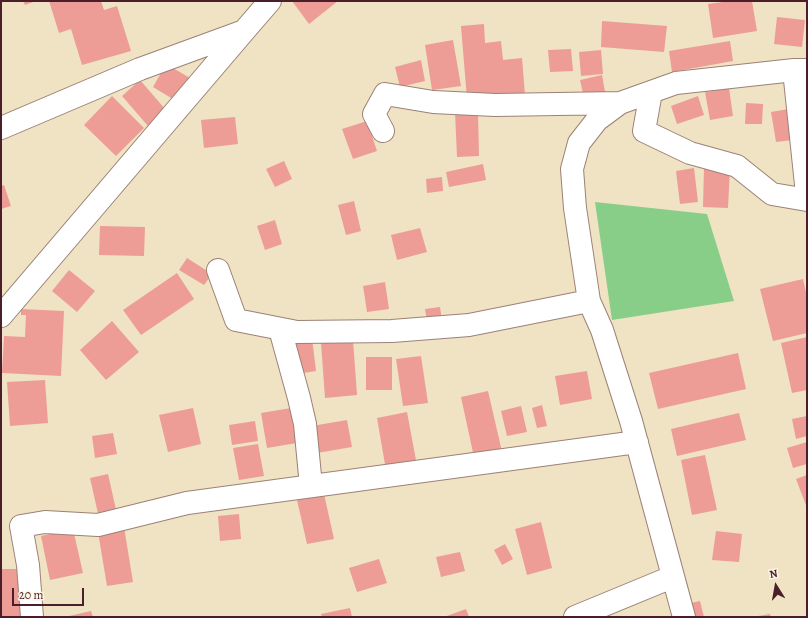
<!DOCTYPE html>
<style>
body{margin:0}
#map{position:relative;width:808px;height:618px;overflow:hidden;background:#efe3c3;font-family:Alegreya,serif}
canvas{display:block}
.frame{position:absolute;inset:0;border:2px solid #4a1f2b;pointer-events:none}
.north{position:absolute;left:756px;top:566px;width:40px;height:40px;-webkit-text-stroke:3px #fcf5e5;paint-order:stroke;rotate:349deg;font-size:11px;font-weight:700;line-height:16px;text-align:center;color:#4a1f2b}
.north::after{content:'';display:block;margin:auto;width:14px;height:18px;background:#4a1f2b;clip-path:polygon(50% 0,100% 100%,50% 72%,0 100%)}
.scale{position:absolute;left:12px;top:588px;width:72px;height:18px;box-sizing:border-box;border:2px solid #4a1f2b;border-top:0;padding-left:5px;font-size:12px;line-height:14px;white-space:nowrap;color:#4a1f2b;-webkit-text-stroke:3px #fcf5e5;paint-order:stroke}
</style>
<div id="map">
<canvas width="808" height="618"></canvas>
<div class="frame"></div>
<div class="north">N</div>
<div class="scale">20 m</div>
</div>
<script>
const context = document.querySelector('canvas').getContext('2d');
context.lineJoin = 'round';
function fill(path, color) {
  context.fillStyle = color;
  context.fill(path, 'evenodd');
}
function poly(rows) {
  const path = new Path2D();
  for (const r of rows) {
    path.moveTo(r[0], r[1]);
    for (let i = 2; i < r.length; i += 2) path.lineTo(r[i], r[i + 1]);
  }
  return path;
}
function strokePath(path, color, width, dash) {
  context.strokeStyle = color;
  context.lineWidth = width;
  context.lineCap = dash ? 'butt' : 'round';
  context.setLineDash(dash || []);
  context.stroke(path);
}
const green = poly([
 [595,202,707,214,734,301,612,320]
]);
const building = poly([
 [23,1,36,1,25,5],
 [49,1,101,1,104,10,117,6,131,51,82,65,71,29,59,33],
 [292,1,338,1,309,24],
 [730,1,752,1,757,31,713,38,708,4],
 [777,17,805,20,802,47,774,44],
 [602,21,667,26,664,52,601,47],
 [484,24,485,43,501,41,503,60,522,58,525,95,467,99,461,26],
 [453,40,461,86,432,90,425,45],
 [730,41,733,61,672,72,669,51],
 [571,49,573,71,550,72,548,50],
 [601,50,603,74,581,76,579,52],
 [421,60,425,81,400,87,395,67],
 [166,64,190,78,176,101,153,87],
 [602,75,606,97,585,102,580,80],
 [140,80,166,110,148,126,122,96],
 [729,88,733,116,710,120,705,92],
 [112,96,144,128,116,156,84,125],
 [698,96,704,115,677,124,671,106],
 [746,103,763,104,762,124,745,124],
 [788,109,793,140,776,142,771,112],
 [478,111,479,156,457,157,455,112],
 [235,117,238,144,204,148,201,120],
 [367,121,377,151,353,159,342,129],
 [284,161,292,179,275,187,266,169],
 [483,164,486,180,449,187,446,172],
 [704,167,730,168,728,208,703,207],
 [694,168,698,202,680,204,676,171],
 [442,177,443,191,427,193,426,179],
 [4,185,11,206,1,209,1,186],
 [354,201,361,231,346,235,338,205],
 [275,220,282,244,265,250,257,226],
 [100,226,145,227,144,256,99,255],
 [420,228,427,252,397,260,391,235],
 [187,258,212,274,204,285,179,270],
 [69,270,95,291,77,312,52,291],
 [177,273,194,299,141,335,123,310],
 [803,279,807,297,807,333,773,341,760,289],
 [385,282,389,309,367,312,363,286],
 [440,307,442,320,427,321,425,309],
 [21,309,64,311,61,376,2,373,4,336,25,337,26,315,21,315],
 [112,321,139,352,106,380,80,350],
 [807,337,807,390,792,393,781,343],
 [312,338,316,371,297,374,293,340],
 [353,340,357,395,325,398,321,343],
 [738,353,746,389,658,409,649,373],
 [421,356,428,403,403,406,396,359],
 [366,357,392,357,392,390,366,390],
 [587,371,592,399,560,405,555,376],
 [45,380,48,423,10,426,7,382],
 [488,391,503,456,475,462,461,397],
 [542,405,547,426,537,428,532,408],
 [521,406,527,432,507,436,501,411],
 [297,407,303,442,267,448,261,413],
 [193,408,201,444,168,452,159,415],
 [407,412,418,471,387,476,377,418],
 [739,413,746,440,677,456,671,429],
 [807,416,807,436,796,439,792,419],
 [347,420,352,447,317,453,312,426],
 [255,421,258,441,232,445,229,425],
 [113,433,117,454,95,458,92,436],
 [807,442,807,464,793,468,787,448],
 [258,444,264,476,239,480,233,448],
 [705,455,717,510,692,515,681,460],
 [108,474,117,514,99,518,90,478],
 [807,475,807,508,796,479],
 [324,494,334,539,307,544,297,500],
 [239,514,241,539,220,541,218,516],
 [541,522,552,568,527,575,515,529],
 [124,527,133,582,107,586,98,532],
 [73,529,83,573,50,580,41,536],
 [716,531,742,534,739,562,712,560],
 [505,544,513,559,502,565,494,550],
 [460,552,465,571,441,577,436,557],
 [379,559,387,583,357,592,349,568],
 [1,569,21,569,23,617,1,617],
 [700,601,704,617,694,617,691,603],
 [350,608,352,617,322,617,321,614],
 [466,609,469,617,444,617],
 [91,611,93,617,69,617,69,616],
 [770,614,771,617,758,617,758,616]
]);
const street = poly([
 [794,70,807,194],
 [651,92,644,131,690,153,737,166,772,194,807,200],
 [1,128,140,69,244,31,270,1],
 [383,131,374,114,385,94,433,102,495,105,620,103],
 [218,270,236,320,297,332,392,331,469,325,589,301],
 [1,316,244,31],
 [280,329,299,398,305,424,311,486],
 [32,617,28,565,21,526,45,522,98,525,187,503,637,442],
 [575,617,672,577],
 [684,617,631,421,602,330,589,301,575,208,572,169,579,143,597,120,620,103,676,83,794,70,807,70]
]);
fill(green, '#89ce88');
fill(building, '#ed9d96');
strokePath(street, '#9c8177', 24);
strokePath(street, '#fff', 22);
</script>
